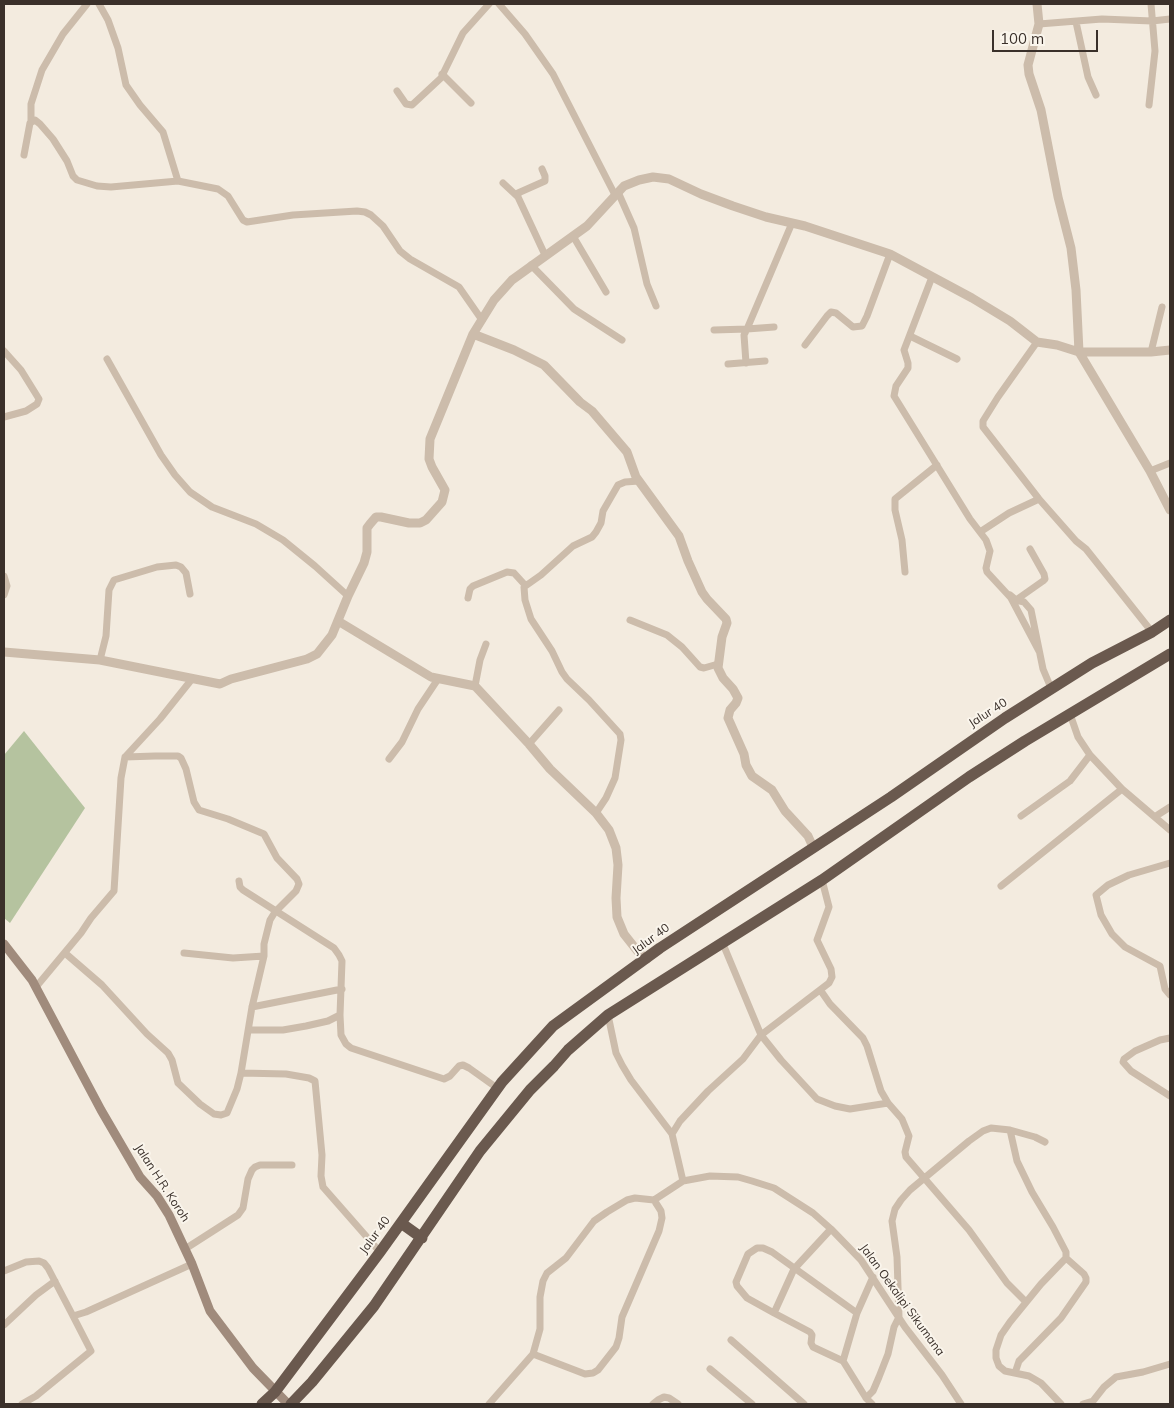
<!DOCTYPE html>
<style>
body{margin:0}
#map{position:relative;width:1174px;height:1408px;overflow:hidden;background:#f3ebdf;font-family:Mulish,sans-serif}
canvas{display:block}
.frame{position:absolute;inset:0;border:5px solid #3a302a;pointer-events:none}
.scale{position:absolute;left:992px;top:30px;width:106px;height:22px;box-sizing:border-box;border:2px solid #3a302a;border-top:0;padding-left:6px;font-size:15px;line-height:18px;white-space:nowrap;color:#3a302a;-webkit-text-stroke:4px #faf5ec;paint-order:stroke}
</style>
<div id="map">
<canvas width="1174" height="1408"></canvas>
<div class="frame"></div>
<div class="scale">100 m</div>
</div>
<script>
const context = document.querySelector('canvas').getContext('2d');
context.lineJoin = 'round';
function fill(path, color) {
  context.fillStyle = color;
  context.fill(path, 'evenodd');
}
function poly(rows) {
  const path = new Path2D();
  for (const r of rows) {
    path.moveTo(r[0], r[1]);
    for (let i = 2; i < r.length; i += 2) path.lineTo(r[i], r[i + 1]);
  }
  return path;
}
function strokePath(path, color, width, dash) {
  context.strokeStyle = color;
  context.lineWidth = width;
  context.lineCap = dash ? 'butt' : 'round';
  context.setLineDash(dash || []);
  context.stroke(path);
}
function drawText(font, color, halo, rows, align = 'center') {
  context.font = font + ' Mulish,sans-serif';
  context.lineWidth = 4;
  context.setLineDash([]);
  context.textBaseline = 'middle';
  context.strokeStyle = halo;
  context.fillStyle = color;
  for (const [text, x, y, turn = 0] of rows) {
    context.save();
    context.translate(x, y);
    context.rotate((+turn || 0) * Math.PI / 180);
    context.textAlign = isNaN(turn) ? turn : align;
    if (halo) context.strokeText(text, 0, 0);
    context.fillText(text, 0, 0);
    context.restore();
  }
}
const green = poly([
 [24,731,85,808,10,923,4,918,4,755]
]);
const minor = poly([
 [99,4,108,20,118,48,126,85,140,105,163,132,178,181],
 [499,4,525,34,553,74,615,195],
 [1076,22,1088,77,1096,95],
 [1039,24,1102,19,1152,21,1170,19],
 [442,74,471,103],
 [397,91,406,104,412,105,441,78,463,33,489,4],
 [1149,105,1155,51,1151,4],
 [31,122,31,104,42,70,63,34,87,4],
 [24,155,30,123,35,120,40,124,53,139,67,161,73,176,77,180,97,186,111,187,178,181,218,189,228,196,243,220,247,222,293,215,357,211,365,212,371,215,383,226,400,251,410,259,459,287,482,320],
 [542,169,545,176,545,181,518,193,518,197,545,255],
 [503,183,518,197],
 [618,192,634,228,647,284,656,306],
 [573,236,606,292],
 [531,265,574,309,622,340],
 [932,277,904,350,908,363,908,368,896,386,894,396,970,519,986,540,990,551,986,568,987,572,1011,598,1039,651],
 [714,330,747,329,792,223],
 [910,336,957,359],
 [1037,342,998,397,983,421,983,427,1039,499,1076,541,1086,549,1152,632],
 [805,345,827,316,831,312,836,313,853,327,862,326,867,316,890,254],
 [4,351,21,370,39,399,37,404,26,411,4,417],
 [1151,352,1162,307],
 [107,359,161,455,175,475,190,492,212,507,256,524,283,540,315,566,348,596],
 [746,363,744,335,747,329,774,327],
 [728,364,765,361],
 [1150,471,1170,463],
 [980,532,1009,513,1039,499],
 [905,572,902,540,895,510,895,499,937,465],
 [4,576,7,586,4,595],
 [1010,595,1016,600,1024,602,1031,610,1043,669,1051,688],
 [468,598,470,589,473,586,507,572,514,573,525,585],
 [1016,600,1043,581,1045,579,1044,574,1030,549],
 [630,620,667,635,682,647,700,667,704,668,718,664],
 [100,660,106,636,109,590,114,580,157,567,176,565,181,567,186,573,190,594],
 [475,686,480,660,486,644],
 [1070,714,1078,737,1090,755,1122,789,1170,830],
 [529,744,559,710],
 [125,757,155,756,178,756,181,758,186,769,194,802,199,810,228,819,264,834,277,858,297,879,299,884,296,891,275,912,270,920,264,944,264,956,252,1007,241,1073,286,1074,309,1078,315,1081,322,1155,321,1176,323,1187,380,1252],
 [389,759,402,742,418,709,438,679],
 [596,813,606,798,615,778,621,740,620,734,589,700,567,679,562,672,552,651,531,619,525,600,524,587,541,575,573,546,592,537,596,532,601,523,603,511,618,485,625,482,639,481],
 [1021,816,1070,781,1090,755],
 [1156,816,1170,807],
 [1170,863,1129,875,1108,885,1096,895,1101,915,1112,934,1125,947,1160,966,1165,989,1170,995],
 [239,881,240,887,243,890,334,948,339,955,342,961,340,1015,328,1021,306,1026,283,1030,249,1030],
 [1001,886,1122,789],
 [723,944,761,1035,781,1060,817,1099,835,1106,850,1109,888,1103],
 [65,953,102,985,147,1034,168,1053,172,1060,178,1083,200,1104,214,1114,221,1115,227,1113,237,1089,241,1073],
 [184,953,233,958,264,956],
 [36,987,81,933,91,918,114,891,121,778,125,757,160,719,192,679],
 [821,991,830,1004,863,1038,867,1046,881,1091,888,1103,902,1119,909,1136,905,1152,906,1157,969,1230,1007,1283,1026,1302],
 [252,1007,342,989],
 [340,1015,341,1035,346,1044,351,1048,444,1079,450,1076,459,1066,463,1065,469,1068,497,1088],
 [608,1015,616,1053,622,1065,631,1080,672,1134,683,1181,710,1176,738,1177,752,1181,774,1188,813,1213,831,1229,861,1260,905,1327,942,1375,961,1404],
 [1170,1038,1160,1040,1135,1051,1124,1059,1123,1062,1131,1071,1170,1096],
 [1010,1130,1017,1161,1032,1192,1053,1227,1066,1252,1066,1258,1041,1284,1010,1322,1001,1335,996,1350,996,1358,999,1366,1005,1371,1029,1376,1041,1383,1061,1404],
 [672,1134,680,1121,708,1091,743,1059,761,1035,829,983,832,977,831,969,817,940,829,907,822,880],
 [831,1229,794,1269,774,1313,810,1332,812,1335,811,1343,813,1347,843,1361],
 [185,1249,238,1215,243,1208,248,1179,252,1170,255,1167,260,1165,292,1165],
 [4,1271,26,1262,39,1261,44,1263,48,1268,73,1316,86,1312,192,1264],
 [774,1313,747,1298,737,1286,736,1282,748,1254,757,1248,763,1248,772,1252,857,1313],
 [4,1325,36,1295,55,1281],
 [731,1340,804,1404],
 [533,1354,585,1374,593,1373,598,1370,616,1347,619,1338,622,1317,659,1231,662,1218,661,1211,654,1200,683,1181],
 [710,1369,752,1404],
 [1015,1373,1019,1361,1061,1318,1086,1282,1086,1278,1084,1274,1066,1258],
 [866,1398,873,1391,879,1377,888,1354,894,1327,899,1317,897,1257,892,1221,895,1209,901,1200,910,1190,969,1141,983,1131,991,1128,1010,1130,1035,1137,1045,1142],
 [22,1404,36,1396,91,1351,73,1316],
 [489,1404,533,1354,540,1329,540,1297,543,1281,547,1273,566,1258,594,1221,607,1212,627,1200,635,1198,654,1200],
 [653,1404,658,1400,664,1397,669,1398,678,1404],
 [872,1404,866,1398,843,1361,857,1313,873,1277],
 [1083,1404,1093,1401,1104,1387,1116,1377,1143,1372,1170,1364]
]);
const tertiary = poly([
 [1037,4,1039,24,1028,65,1029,74,1041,110,1058,197,1071,248,1076,290,1079,352,1150,471,1170,510],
 [473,334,514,350,544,365,580,402,592,411,627,452,636,477,679,536,688,561,702,592,707,599,726,619,727,623,722,637,718,668,723,678,733,689,738,698,736,703,730,710,728,718,744,754,746,765,752,776,772,790,785,811,808,836,813,847],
 [338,621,431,677,475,686,529,744,550,769,596,813,609,830,616,848,618,865,616,898,617,917,624,934,639,953,647,959],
 [4,652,100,660,220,684,231,679,307,659,317,654,332,635,348,596,364,563,367,552,367,528,370,524,376,517,381,517,409,523,420,523,426,520,442,502,445,490,432,467,429,459,430,439,473,334,494,300,512,280,587,226,624,186,639,180,653,177,669,179,701,194,733,206,766,217,805,226,890,254,972,298,1010,321,1037,342,1057,345,1079,352,1151,352,1170,350]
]);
const secondary = poly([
 [4,944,32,980,101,1110,140,1177,157,1196,169,1215,192,1264,210,1311,253,1368,288,1404]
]);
const trunk = poly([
 [401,1223,422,1238],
 [262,1404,275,1392,380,1252,502,1082,553,1026,660,948,891,797,1005,718,1092,663,1152,632,1170,620],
 [291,1404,312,1382,374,1306,480,1151,530,1090,554,1066,568,1050,608,1015,822,880,969,777,1025,741,1170,654]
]);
const streetNames = [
 ["Jalur 40",988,713,-33],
 ["Jalur 40",651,939,-36],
 ["Jalan H.R. Koroh",162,1183,57],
 ["Jalur 40",375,1235,-54],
 ["Jalan Oekalipi Sikumana",902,1300,54]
];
fill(green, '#b5c39f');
strokePath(minor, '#ccbcab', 7);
strokePath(tertiary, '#ccbcab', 9);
strokePath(secondary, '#a08b7c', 9);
strokePath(trunk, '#6a594e', 11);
drawText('12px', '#3a302a', '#faf5ec', streetNames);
</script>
